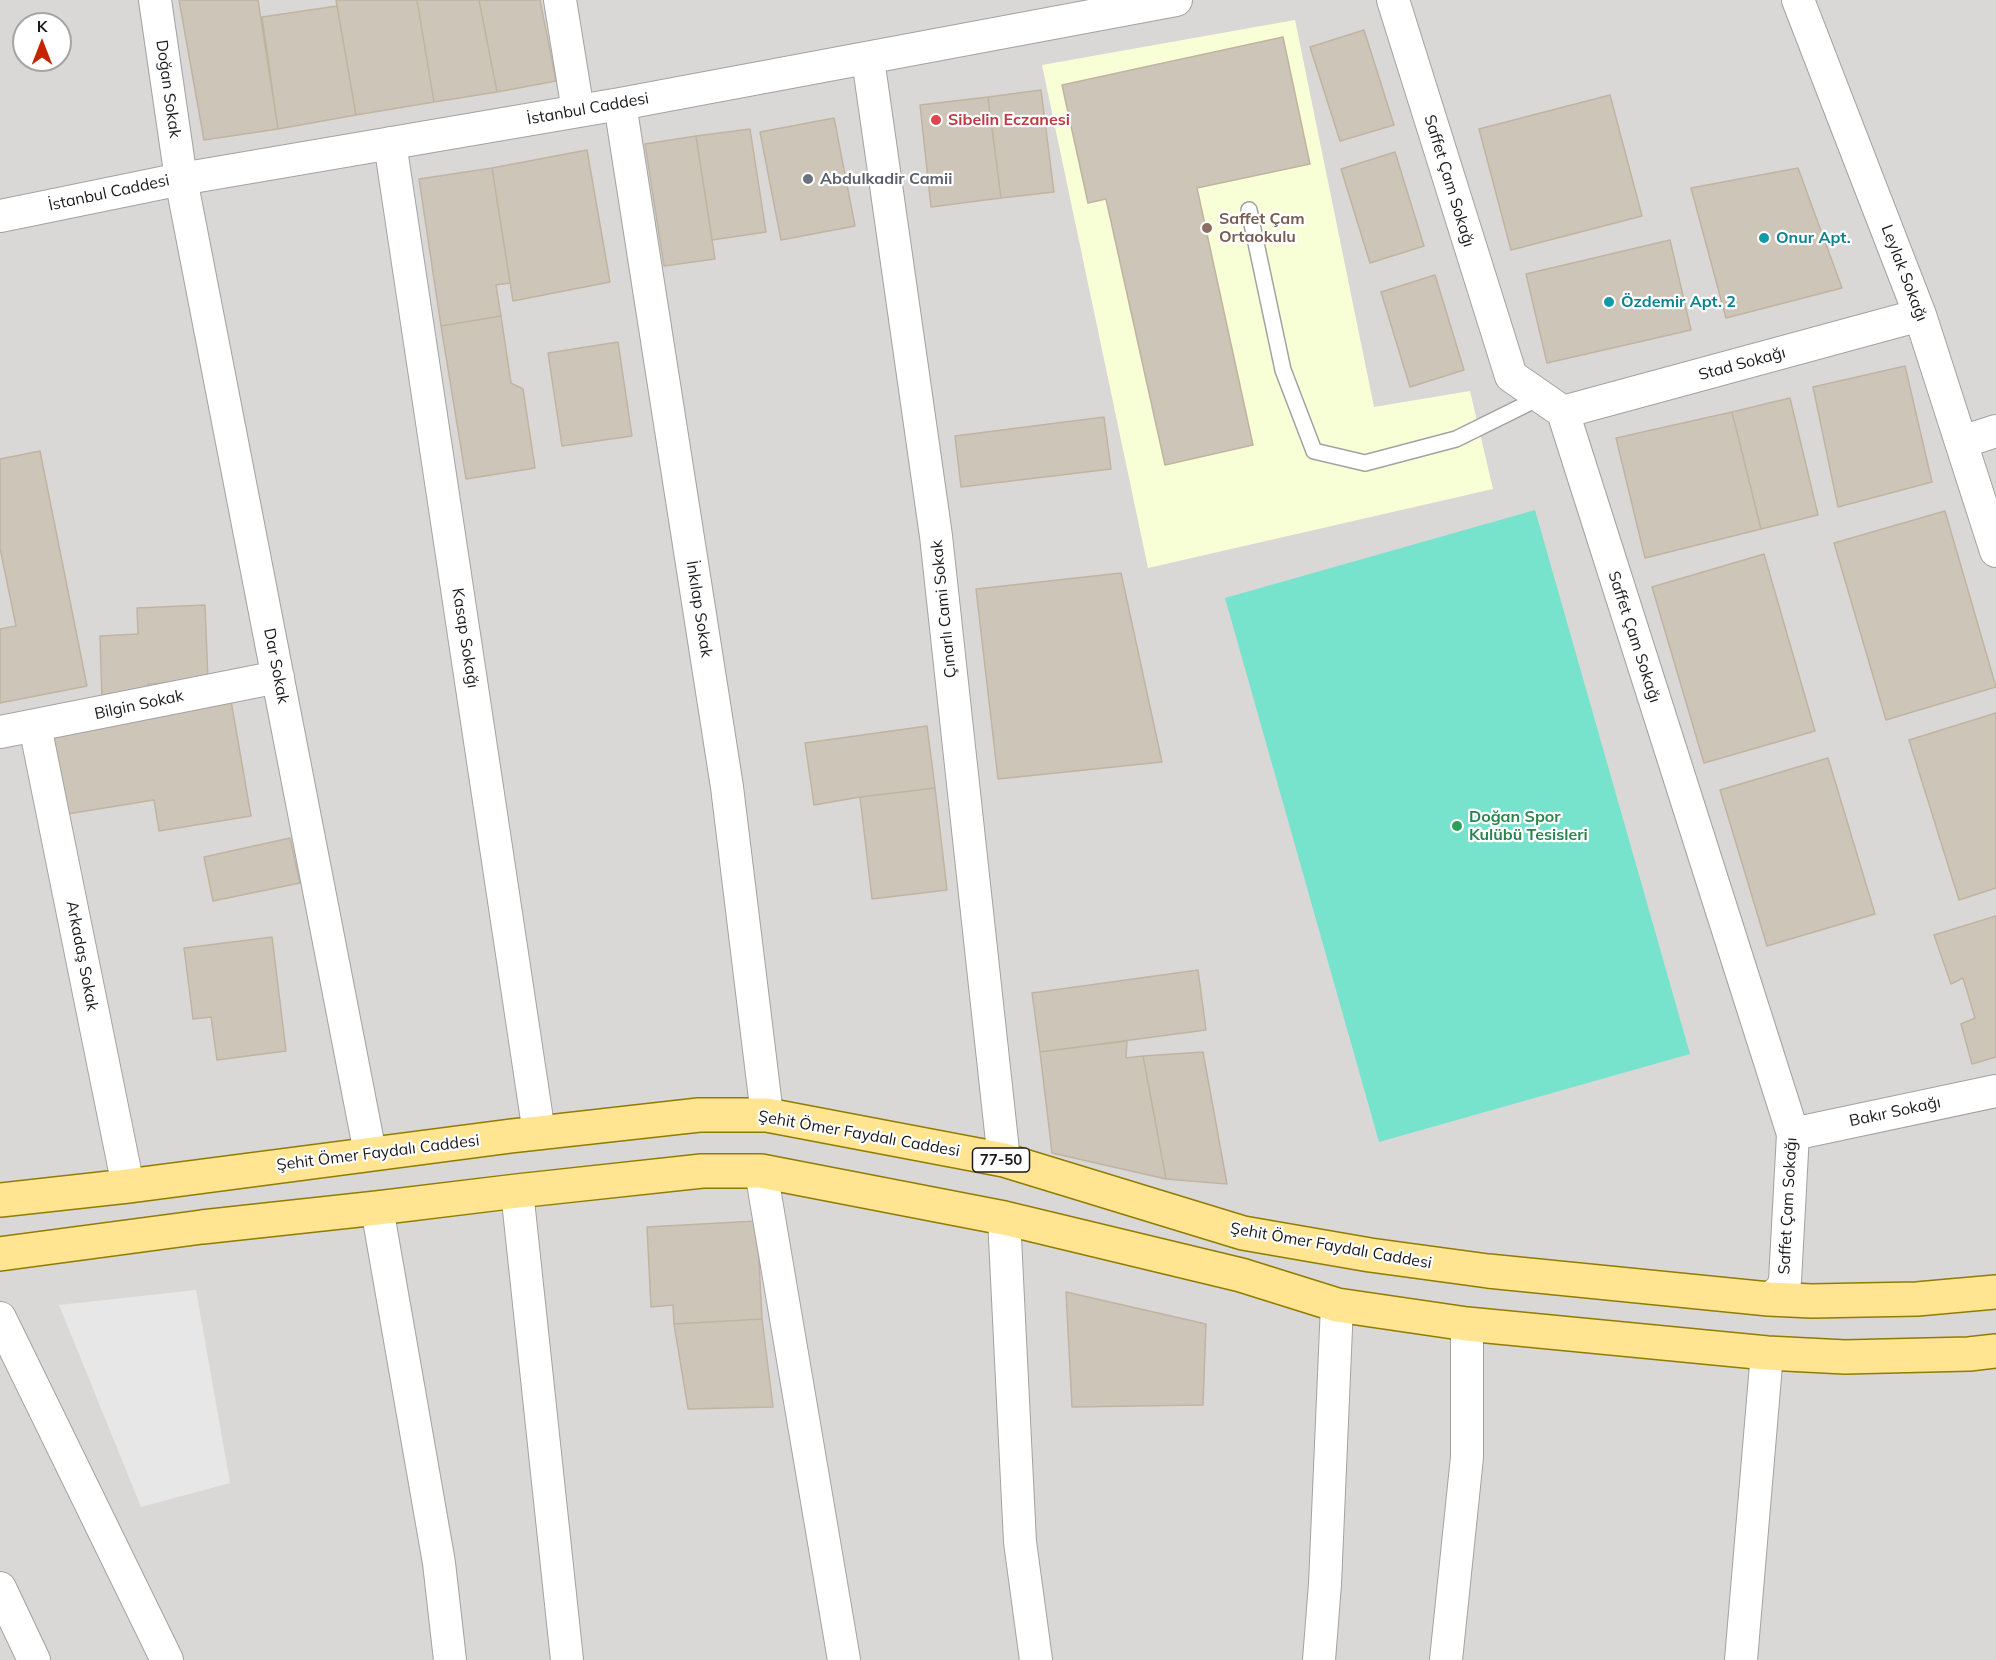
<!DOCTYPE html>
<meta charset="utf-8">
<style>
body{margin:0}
#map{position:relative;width:1996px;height:1660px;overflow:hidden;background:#edebdf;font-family:Mulish,sans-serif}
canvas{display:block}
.north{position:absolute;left:12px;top:12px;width:60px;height:60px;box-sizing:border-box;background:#fff;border:2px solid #a4a4a4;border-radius:50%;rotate:0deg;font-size:16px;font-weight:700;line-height:24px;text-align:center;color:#1b1b1b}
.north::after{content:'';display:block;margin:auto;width:21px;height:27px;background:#c52400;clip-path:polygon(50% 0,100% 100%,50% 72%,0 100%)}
</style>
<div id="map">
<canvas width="1996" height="1660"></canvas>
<div class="north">K</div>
</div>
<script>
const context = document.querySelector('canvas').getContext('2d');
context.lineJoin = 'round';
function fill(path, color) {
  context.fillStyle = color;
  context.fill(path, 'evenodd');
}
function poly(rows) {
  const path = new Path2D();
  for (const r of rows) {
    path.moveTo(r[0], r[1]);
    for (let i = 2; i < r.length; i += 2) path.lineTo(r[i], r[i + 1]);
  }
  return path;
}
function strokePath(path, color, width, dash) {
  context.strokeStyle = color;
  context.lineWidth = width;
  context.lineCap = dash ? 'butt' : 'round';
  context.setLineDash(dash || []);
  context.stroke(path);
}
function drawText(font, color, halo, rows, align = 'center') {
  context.font = font + ' Mulish,sans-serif';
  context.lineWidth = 4.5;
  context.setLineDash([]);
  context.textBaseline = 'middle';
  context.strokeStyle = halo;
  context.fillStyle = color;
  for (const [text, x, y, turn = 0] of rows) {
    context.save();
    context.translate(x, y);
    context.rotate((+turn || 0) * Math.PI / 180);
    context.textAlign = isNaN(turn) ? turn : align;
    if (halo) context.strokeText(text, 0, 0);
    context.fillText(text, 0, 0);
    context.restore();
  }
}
const residential = poly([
 [0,0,1996,0,1996,1660,0,1660],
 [24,24,60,24,60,60,24,60]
]);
const education = poly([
 [1295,20,1374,407,1470,391,1493,489,1148,568,1042,65]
]);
const pitch = poly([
 [1535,510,1690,1054,1379,1142,1225,598]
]);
const parking = poly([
 [196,1290,230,1483,141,1507,59,1305]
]);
const building = poly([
 [179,0,258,0,278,129,204,140,179,0],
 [336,0,417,0,434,102,356,115,336,0],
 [417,0,479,0,497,92,434,102,417,0],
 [479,0,540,0,556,81,497,92,479,0],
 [337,6,356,115,278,129,262,17,337,6],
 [1364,30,1394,125,1340,141,1310,47,1364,30],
 [1283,37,1310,164,1197,188,1253,445,1165,465,1106,199,1088,203,1062,85,1283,37],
 [1041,90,1054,192,1001,198,988,97,1041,90],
 [1610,95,1642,216,1511,250,1479,129,1610,95],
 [988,97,1001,198,931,207,920,105,988,97],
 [834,118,855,226,781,240,760,132,834,118],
 [750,129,766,232,712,240,696,136,750,129],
 [696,136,715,259,664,266,645,144,696,136],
 [587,150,610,282,513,301,492,168,587,150],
 [1395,152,1424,246,1370,263,1341,169,1395,152],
 [492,168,510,283,496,285,501,316,441,326,419,179,492,168],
 [1798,168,1842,288,1726,318,1691,188,1798,168],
 [1670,240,1691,330,1547,363,1526,274,1670,240],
 [1435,275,1464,370,1410,387,1381,292,1435,275],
 [501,316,511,383,523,389,535,468,466,479,441,326,501,316],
 [618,342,632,436,562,446,548,353,618,342],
 [1905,366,1932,482,1838,507,1813,387,1905,366],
 [1790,398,1818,515,1761,529,1732,412,1790,398],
 [1732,412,1761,529,1645,558,1616,438,1732,412],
 [1104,417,1111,469,961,487,955,436,1104,417],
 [40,451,87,686,0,703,0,629,16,626,0,548,0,459,40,451],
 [1945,511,1996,687,1886,720,1834,543,1945,511],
 [1764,554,1815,731,1704,763,1652,587,1764,554],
 [1121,573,1162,762,998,779,976,589,1121,573],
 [205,605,208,681,148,684,149,699,102,701,100,636,138,634,137,608,205,605],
 [230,695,251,816,159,831,154,800,67,814,52,725,230,695],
 [1996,713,1996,888,1959,900,1909,740,1996,713],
 [927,726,935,788,860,797,814,805,805,743,927,726],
 [1828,758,1875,914,1767,946,1720,790,1828,758],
 [935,788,947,890,872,899,860,797,935,788],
 [290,838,300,883,213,901,204,857,290,838],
 [1996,916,1996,1057,1972,1064,1961,1024,1975,1018,1963,978,1951,984,1934,935,1996,916],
 [272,937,286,1051,217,1060,211,1017,193,1019,184,948,272,937],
 [1198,970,1206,1030,1040,1052,1032,993,1198,970],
 [1127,1041,1126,1058,1143,1056,1166,1179,1052,1153,1040,1052,1127,1041],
 [1203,1052,1227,1184,1166,1179,1143,1056,1203,1052],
 [757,1221,762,1319,674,1324,673,1305,651,1307,647,1227,757,1221],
 [1066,1292,1206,1324,1203,1405,1072,1407,1066,1292],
 [762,1319,773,1407,688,1409,674,1324,762,1319]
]);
const service = poly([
 [1249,210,1283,370,1314,451,1365,463,1456,439,1541,397]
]);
const minor = poly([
 [155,0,181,179,370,1153],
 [560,0,578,111],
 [1393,0,1511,376,1563,412,1793,1134,1785,1281,1781,1290,1769,1299],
 [1798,0,1920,315,1996,551],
 [868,59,936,536,1004,1160],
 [620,104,727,787,767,1115],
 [390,143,539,1133],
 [0,216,181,179,620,104,1176,0],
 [1563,412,1920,315],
 [1962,442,1996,431],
 [35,726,128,1186],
 [0,732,278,677],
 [1793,1134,1996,1091],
 [761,1171,844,1660],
 [517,1191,567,1660],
 [377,1208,439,1563,450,1660],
 [1004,1218,1020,1542,1036,1660],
 [0,1318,167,1660],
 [0,1588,34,1660],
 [1319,1660,1325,1584,1337,1305],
 [1446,1660,1467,1457,1467,1324],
 [1741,1660,1767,1353]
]);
const primary = poly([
 [0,1200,128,1186,511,1136,699,1115,767,1115,1004,1160,1243,1233,1370,1255,1488,1271,1769,1299,1812,1301,1917,1299,1996,1292],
 [0,1254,202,1227,377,1208,517,1191,702,1171,761,1171,1004,1218,1241,1275,1337,1305,1467,1324,1767,1353,1845,1357,1969,1354,1996,1351]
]);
const markers = [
 [936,120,6,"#e0444e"],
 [808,179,6,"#6b7280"],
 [1207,228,6,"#8d6e63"],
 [1764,238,6,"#0f9aa8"],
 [1609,302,6,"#0f9aa8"],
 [1457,826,6,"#2e9e5b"]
];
const shields = [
 [1001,1160,57]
];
const shieldNames = [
 ["77-50",1001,1160]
];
const streetNames = [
 ["Doğan Sokak",168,89,82],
 ["İstanbul Caddesi",588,109,-10],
 ["Saffet Çam Sokağı",1449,181,73],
 ["İstanbul Caddesi",109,193,-12],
 ["Leylak Sokağı",1904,273,69],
 ["Stad Sokağı",1742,364,-15],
 ["İnkılap Sokak",699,609,81],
 ["Çınarlı Cami Sokak",944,609,-96],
 ["Saffet Çam Sokağı",1634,637,72],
 ["Kasap Sokağı",465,638,81],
 ["Dar Sokak",276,666,79],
 ["Bilgin Sokak",139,705,-12],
 ["Arkadaş Sokak",82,956,79],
 ["Bakır Sokağı",1895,1112,-12],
 ["Şehit Ömer Faydalı Caddesi",859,1134,10],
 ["Şehit Ömer Faydalı Caddesi",378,1153,-7],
 ["Saffet Çam Sokağı",1788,1206,-87],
 ["Şehit Ömer Faydalı Caddesi",1331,1246,10]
];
const healthNames = [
 ["Sibelin Eczanesi",948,120]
];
const worshipNames = [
 ["Abdulkadir Camii",820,179]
];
const educationNames = [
 ["Saffet Çam",1219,219],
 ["Ortaokulu",1219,237]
];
const cultureNames = [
 ["Onur Apt.",1776,238],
 ["Özdemir Apt. 2",1621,302]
];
const leisureNames = [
 ["Doğan Spor",1469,817],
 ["Kulübü Tesisleri",1469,835]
];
fill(residential, '#d9d8d7');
fill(education, '#f8ffd6');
fill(pitch, '#77e3cd');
fill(parking, '#e7e7e7');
fill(building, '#cdc5b8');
strokePath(building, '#c0b4a1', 1.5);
strokePath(service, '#a2a2a2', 18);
strokePath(minor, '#a2a2a2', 34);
strokePath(primary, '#917c00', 36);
strokePath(service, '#fff', 15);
strokePath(minor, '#fff', 32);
strokePath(primary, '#ffe492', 33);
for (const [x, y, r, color] of markers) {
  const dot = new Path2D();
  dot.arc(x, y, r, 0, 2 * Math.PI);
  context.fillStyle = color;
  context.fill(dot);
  strokePath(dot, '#fff', 2);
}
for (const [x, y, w] of shields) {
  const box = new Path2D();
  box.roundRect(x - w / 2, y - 12, w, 24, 4.5);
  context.fillStyle = '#fff';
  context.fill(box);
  strokePath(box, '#1b1b1b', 1.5);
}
drawText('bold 15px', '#1b1b1b', null, shieldNames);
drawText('16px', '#1b1b1b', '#fff', streetNames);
drawText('bold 16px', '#be3a42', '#fff', healthNames, 'left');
drawText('bold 16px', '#5b616d', '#fff', worshipNames, 'left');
drawText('bold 16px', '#785e54', '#fff', educationNames, 'left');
drawText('bold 16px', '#0d838f', '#fff', cultureNames, 'left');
drawText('bold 16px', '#27864d', '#fff', leisureNames, 'left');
</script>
